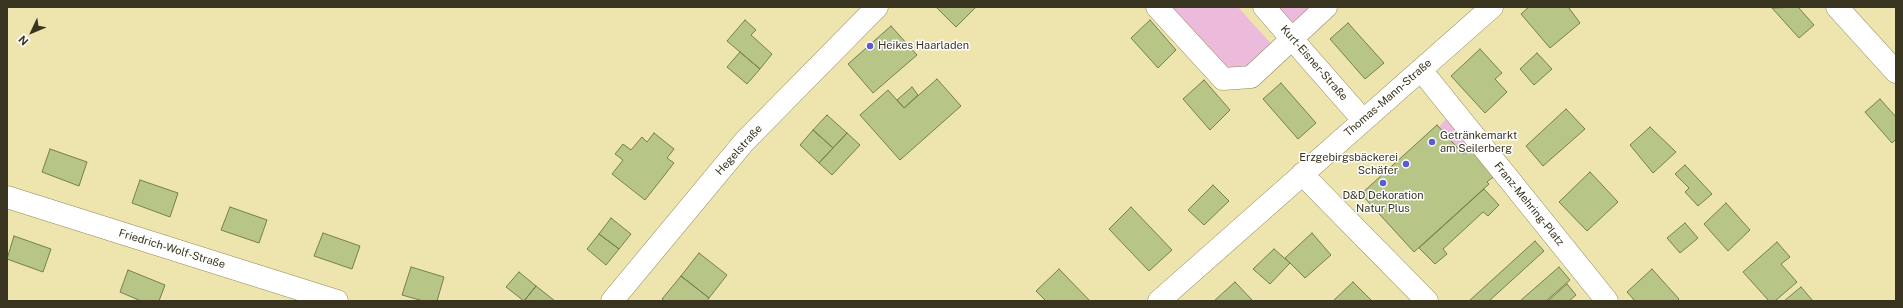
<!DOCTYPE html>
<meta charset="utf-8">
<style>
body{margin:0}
#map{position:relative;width:1903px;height:308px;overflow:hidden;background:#eee4ae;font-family:"Public Sans",sans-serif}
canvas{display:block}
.frame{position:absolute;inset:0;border:8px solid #39341f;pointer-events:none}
.north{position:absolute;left:12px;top:12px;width:40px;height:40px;-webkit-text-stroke:3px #fff;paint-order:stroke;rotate:226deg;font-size:11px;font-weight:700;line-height:16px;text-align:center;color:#39341f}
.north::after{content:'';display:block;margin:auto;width:14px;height:18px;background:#39341f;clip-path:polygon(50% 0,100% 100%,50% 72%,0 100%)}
</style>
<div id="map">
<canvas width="1903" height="308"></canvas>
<div class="frame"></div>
<div class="north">N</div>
</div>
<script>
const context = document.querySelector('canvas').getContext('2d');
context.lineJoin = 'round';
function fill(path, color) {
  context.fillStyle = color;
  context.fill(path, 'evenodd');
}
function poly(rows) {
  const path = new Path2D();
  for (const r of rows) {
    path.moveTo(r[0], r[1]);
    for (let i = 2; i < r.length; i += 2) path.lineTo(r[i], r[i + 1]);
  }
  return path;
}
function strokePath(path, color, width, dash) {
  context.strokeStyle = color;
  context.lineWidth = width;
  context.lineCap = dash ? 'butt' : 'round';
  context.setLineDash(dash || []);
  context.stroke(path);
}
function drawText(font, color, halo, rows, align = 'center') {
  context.font = font + ' "Public Sans",sans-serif';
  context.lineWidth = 3;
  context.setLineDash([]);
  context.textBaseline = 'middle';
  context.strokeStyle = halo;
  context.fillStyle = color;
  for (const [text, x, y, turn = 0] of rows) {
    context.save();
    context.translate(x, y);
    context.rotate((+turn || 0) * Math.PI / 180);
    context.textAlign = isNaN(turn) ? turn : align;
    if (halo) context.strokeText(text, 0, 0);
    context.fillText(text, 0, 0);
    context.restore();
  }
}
const green = poly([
 [1165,7,1238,7,1274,47,1245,73,1226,72],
 [1279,7,1320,7,1297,27],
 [1448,117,1471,145,1460,153,1438,128]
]);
const building = poly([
 [936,7,976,7,956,27,936,7],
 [1529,7,1570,7,1569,8,1580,23,1550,48,1521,14,1529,7],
 [1798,7,1814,25,1799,38,1772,8,1798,7],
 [745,20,756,30,751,35,772,54,760,69,727,41,745,20],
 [1150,20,1176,50,1158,68,1131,38,1150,20],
 [1348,23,1384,63,1365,79,1330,39,1348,23],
 [891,26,917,55,873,93,848,64,891,26],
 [1480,49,1502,73,1495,79,1507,92,1485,113,1451,76,1480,49],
 [740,52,760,69,747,84,727,67,740,52],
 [1537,53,1552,69,1534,85,1520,69,1537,53],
 [937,79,961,106,900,160,860,115,888,90,904,108,937,79],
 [1204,80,1230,110,1210,130,1183,99,1204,80],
 [1281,83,1316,123,1298,139,1263,99,1281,83],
 [912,87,918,95,904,108,897,100,912,87],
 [1880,99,1896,117,1896,139,1892,143,1865,112,1880,99],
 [1566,109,1585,129,1543,166,1526,146,1566,109],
 [827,115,847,133,833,148,813,130,827,115],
 [1437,125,1463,154,1472,146,1497,174,1487,182,1489,184,1414,252,1361,194,1437,125],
 [1650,127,1676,152,1653,173,1630,145,1650,127],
 [813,130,833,148,819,163,800,145,813,130],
 [654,133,674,149,667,158,674,163,645,200,612,174,623,160,615,154,623,144,631,150,642,137,647,142,654,133],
 [847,133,860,145,832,175,819,163,847,133],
 [50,149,87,162,79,186,42,172,50,149],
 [1685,165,1712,194,1698,206,1685,192,1689,188,1675,174,1685,165],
 [1590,172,1618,202,1587,231,1559,202,1590,172],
 [140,180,178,193,170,217,132,203,140,180],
 [1213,185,1229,201,1204,225,1188,210,1213,185],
 [1484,189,1499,205,1488,216,1483,212,1443,249,1447,254,1435,264,1419,248,1484,189],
 [1726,203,1750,230,1728,251,1704,224,1726,203],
 [230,207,267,220,259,243,221,230,230,207],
 [1131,207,1172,250,1149,271,1109,229,1131,207],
 [611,218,631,234,619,249,599,234,611,218],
 [1685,223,1698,238,1680,253,1667,238,1685,223],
 [323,233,360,246,352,269,314,256,323,233],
 [1312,233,1331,255,1305,278,1285,258,1312,233],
 [599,234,619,249,606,265,587,249,599,234],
 [14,236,51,249,43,272,7,259,14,236],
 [1535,241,1544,251,1489,301,1469,301,1535,241],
 [1777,242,1790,257,1781,264,1797,282,1775,301,1769,301,1743,272,1777,242],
 [1274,249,1290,263,1270,284,1253,269,1274,249],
 [699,253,727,275,709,298,681,276,699,253],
 [411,267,444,277,437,301,423,301,402,295,411,267],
 [1559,267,1570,280,1546,301,1520,301,1559,267],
 [1059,269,1090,301,1046,301,1036,291,1059,269],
 [1652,269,1679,299,1677,301,1635,301,1627,292,1652,269],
 [128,270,165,285,159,301,141,301,120,292,128,270],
 [519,272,536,286,524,301,506,287,519,272],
 [681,276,709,298,707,301,665,301,662,299,681,276],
 [1235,282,1253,301,1214,301,1235,282],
 [1353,282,1372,301,1333,301,1353,282],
 [1567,284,1576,295,1569,301,1548,301,1567,284],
 [536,286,555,301,524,301,536,286],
 [1801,287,1813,301,1784,301,1801,287]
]);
const minor = poly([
 [1157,7,1223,79,1251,77,1326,7],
 [1264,7,1363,120],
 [1837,7,1896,72],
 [1421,70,1607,301],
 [1302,174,1427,301],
 [7,197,337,301],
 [612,301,744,142,877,7],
 [1159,301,1492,7]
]);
const markers = [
 [870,46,4,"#5b5bd3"],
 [1432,142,4,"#5b5bd3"],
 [1406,164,4,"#5b5bd3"],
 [1383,183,4,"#5b5bd3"]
];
const poiNames = [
 ["Heikes Haarladen",878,46],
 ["Getränkemarkt",1440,136],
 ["am Seilerberg",1440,149],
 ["Erzgebirgsbäckerei",1398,158,"right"],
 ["Schäfer",1398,171,"right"],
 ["D&D Dekoration",1383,196,"center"],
 ["Natur Plus",1383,209,"center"]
];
const streetNames = [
 ["Kurt-Eisner-Straße",1314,63,49],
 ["Thomas-Mann-Straße",1388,98,-41],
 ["Hegelstraße",739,150,-48],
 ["Franz-Mehring-Platz",1529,204,51],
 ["Friedrich-Wolf-Straße",172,249,17]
];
fill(green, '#ecbbdc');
fill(building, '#b7c587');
strokePath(building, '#747f4e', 1);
strokePath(minor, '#928856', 23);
strokePath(minor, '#fff', 22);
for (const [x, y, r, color] of markers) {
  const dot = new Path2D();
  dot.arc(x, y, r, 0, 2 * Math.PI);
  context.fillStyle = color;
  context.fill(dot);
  strokePath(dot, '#fff', 1.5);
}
drawText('11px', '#39341f', '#fff', poiNames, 'left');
drawText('11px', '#39341f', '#fff', streetNames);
</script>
